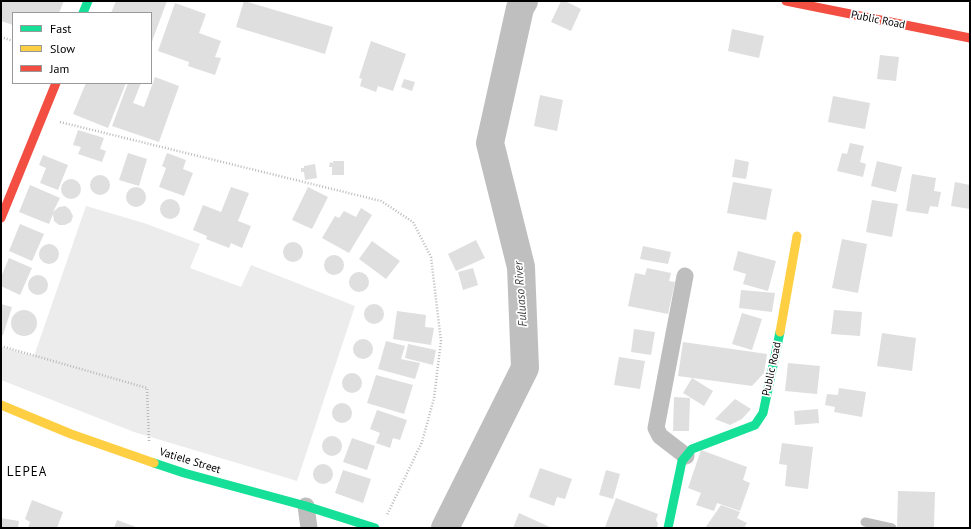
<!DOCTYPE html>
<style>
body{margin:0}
#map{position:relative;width:971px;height:529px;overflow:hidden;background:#fff;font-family:"PT Sans",sans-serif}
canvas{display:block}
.frame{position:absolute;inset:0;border:2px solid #000;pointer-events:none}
.legend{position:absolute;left:12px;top:12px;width:140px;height:72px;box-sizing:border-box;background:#fff;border:1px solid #999;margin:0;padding:5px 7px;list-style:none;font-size:12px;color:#000}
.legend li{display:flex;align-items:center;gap:8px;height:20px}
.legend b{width:20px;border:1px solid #999}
</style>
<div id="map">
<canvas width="971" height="529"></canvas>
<div class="frame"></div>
<ul class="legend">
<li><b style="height:5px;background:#16e098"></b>Fast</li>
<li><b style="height:5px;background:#ffcf43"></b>Slow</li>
<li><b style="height:5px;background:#f24e42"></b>Jam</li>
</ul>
</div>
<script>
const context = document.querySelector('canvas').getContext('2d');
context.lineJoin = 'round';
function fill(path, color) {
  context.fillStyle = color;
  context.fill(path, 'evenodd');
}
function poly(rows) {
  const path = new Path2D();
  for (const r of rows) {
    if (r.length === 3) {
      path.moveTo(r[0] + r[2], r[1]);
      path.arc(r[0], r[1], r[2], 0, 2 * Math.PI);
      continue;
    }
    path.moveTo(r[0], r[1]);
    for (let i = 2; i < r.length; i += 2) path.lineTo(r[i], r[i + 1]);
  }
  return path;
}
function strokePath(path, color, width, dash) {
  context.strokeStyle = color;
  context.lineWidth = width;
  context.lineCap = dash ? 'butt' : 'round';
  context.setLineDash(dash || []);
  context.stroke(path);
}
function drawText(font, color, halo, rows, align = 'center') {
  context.font = font + ' "PT Sans",sans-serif';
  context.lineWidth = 3.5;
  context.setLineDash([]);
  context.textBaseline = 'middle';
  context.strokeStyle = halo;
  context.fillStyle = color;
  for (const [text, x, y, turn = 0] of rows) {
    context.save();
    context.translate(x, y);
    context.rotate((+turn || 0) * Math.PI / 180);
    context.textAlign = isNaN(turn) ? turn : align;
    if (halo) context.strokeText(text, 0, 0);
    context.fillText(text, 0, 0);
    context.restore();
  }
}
const green = poly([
 [86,206,144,223,200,244,190,268,241,287,251,265,355,306,297,481,134,432,1,380,1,347,34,356]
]);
const river = poly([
 [445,528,525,368,521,267,490,143,520,8,524,1]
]);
const building = poly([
 [1,1,64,1,59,13,13,13,13,25,1,21],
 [116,1,167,1,151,44,151,13,111,13],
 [244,1,333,27,325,54,236,27],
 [561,1,565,1,581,9,571,31,551,22],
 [175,3,206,14,199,33,221,41,215,57,221,58,215,75,188,66,189,62,158,51],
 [732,29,764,36,759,58,728,51],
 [371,41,406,54,393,91,378,86,376,92,360,86,362,79,359,78],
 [880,55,899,57,896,81,877,79],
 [155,77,179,86,159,142,112,126,128,83,141,83,133,103,144,107],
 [404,79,415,82,412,91,401,87],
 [86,83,126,83,108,128,73,114],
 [540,95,563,100,557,131,534,126],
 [833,96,870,103,865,129,828,122],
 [78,130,104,138,100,149,106,151,102,162,78,154,81,147,73,145],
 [850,143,864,146,860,162,866,164,863,177,837,171,842,153,847,154],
 [128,153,147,159,139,186,119,180],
 [167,153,186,160,183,169,193,173,184,196,159,187,166,168,162,166],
 [43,155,68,165,58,190,40,183,46,168,39,165],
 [735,159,749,162,746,179,732,177],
 [333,161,344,161,344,175,332,175,332,167,329,167,330,162,333,163],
 [877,161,902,167,896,192,871,186],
 [315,164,317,178,305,180,304,172,301,172,301,168,304,168,304,166],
 [912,174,936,178,934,191,941,192,938,207,930,206,928,214,906,211],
 [100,185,10],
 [71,189,10],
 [733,182,772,189,766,220,727,213],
 [955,182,970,185,970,209,951,206],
 [30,185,60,198,53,212,59,207,65,206,68,208,70,210,73,216,71,222,65,225,59,225,54,221,53,214,49,224,19,212],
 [231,187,249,193,238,221,251,226,242,248,231,243,229,248,206,239,207,236,193,230,203,205,221,212],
 [308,187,328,197,312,229,292,220],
 [136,197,10],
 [170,209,10],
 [872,200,898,204,892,237,866,232],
 [361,208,372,215,349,253,322,238,335,216,339,218,344,211,356,217],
 [20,224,44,234,32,261,9,251],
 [842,239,867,244,858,293,832,288],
 [476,240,485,258,456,271,448,254],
 [372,241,400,261,386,279,359,259],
 [293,252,10],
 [49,254,10],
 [643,246,671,252,668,264,640,259],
 [738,251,776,261,768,291,743,284,746,274,733,270],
 [334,265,10],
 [9,258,32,268,20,295,1,286,1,277],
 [473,268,478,285,463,290,458,272],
 [647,268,671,273,669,281,675,282,668,314,628,306,635,273,645,275],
 [359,282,10],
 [38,285,10],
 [741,290,775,293,772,312,739,308],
 [1,304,12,307,3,335,1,335],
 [374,314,10],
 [24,323,13],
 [834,310,862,312,860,336,831,334],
 [397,311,426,315,425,327,434,328,431,345,393,339],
 [742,313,762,319,752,350,732,344],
 [634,329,655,332,651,355,631,352],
 [882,333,916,338,912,371,877,366],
 [363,349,10],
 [386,341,405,346,401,359,420,363,415,379,378,369],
 [683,342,767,354,764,373,752,386,678,376],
 [408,344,436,350,433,365,405,358],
 [619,357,645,361,640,389,614,385],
 [788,363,820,366,817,394,785,391],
 [352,383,10],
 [376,375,413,385,404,414,367,403],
 [692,378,713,391,704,406,683,393],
 [839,388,866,392,862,417,834,412,835,407,825,405,827,394,838,395],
 [674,397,690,398,689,431,673,431],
 [735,399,751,409,742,419,730,425,715,419],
 [342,413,10],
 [818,409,819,423,795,425,794,411],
 [377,410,407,420,400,440,393,438,390,448,376,443,380,433,370,429],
 [332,446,10],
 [352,438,375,446,367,470,343,462],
 [782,443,813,447,808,489,785,486,787,465,779,464],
 [701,450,747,467,743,480,750,483,740,511,717,503,714,511,696,505,701,493,688,488],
 [323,474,10],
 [540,468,572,479,565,499,557,497,554,506,529,497],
 [343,470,371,479,363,503,335,493],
 [606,470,620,474,613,499,599,495],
 [898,491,935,492,934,527,897,527],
 [616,498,658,514,656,520,658,523,657,528,605,527],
 [32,500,63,512,57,528,28,528,30,522,25,519],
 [721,505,740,512,737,518,747,523,744,528,705,528],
 [519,513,552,528,513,528],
 [1,518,19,521,18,528,1,528],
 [117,520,136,527,136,528,114,528]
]);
const path = poly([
 [1,37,13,41],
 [60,122,381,201,413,222,431,257,441,341,434,398,422,442,387,515],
 [1,346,147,388,149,441]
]);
const lane = poly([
 [865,522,892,528]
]);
const street = poly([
 [685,276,656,428,660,436,686,456],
 [306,506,309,528]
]);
const fast = poly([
 [83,13,88,1],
 [154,463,184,473,306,506,375,528],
 [668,528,682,461,692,449,755,425,763,413,780,332]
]);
const slow = poly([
 [780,332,797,236],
 [1,405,71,434,154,463]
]);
const jam = poly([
 [786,1,970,38],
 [1,218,56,83]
]);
const streetNames = [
 ["Public Road",878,20,11],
 ["Public Road",772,369,-78],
 ["Vatiele Street",190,461,17]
];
const waterNames = [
 ["Fuluaso River",521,294,-94]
];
const quarterNames = [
 ["LEPEA",27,472]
];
fill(green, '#ececec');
strokePath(river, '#bfbfbf', 28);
fill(building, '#dfdfdf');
strokePath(path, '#b9b9b9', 2.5, [1, 2]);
strokePath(lane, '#bebebe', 9);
strokePath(street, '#bebebe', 17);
strokePath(fast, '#16e098', 9);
strokePath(slow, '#ffcf43', 9);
strokePath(jam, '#f24e42', 9);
drawText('11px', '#000', '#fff', streetNames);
drawText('italic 12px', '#444', '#fff', waterNames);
context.letterSpacing = '1px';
drawText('13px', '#000', '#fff', quarterNames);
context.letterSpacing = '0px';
</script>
